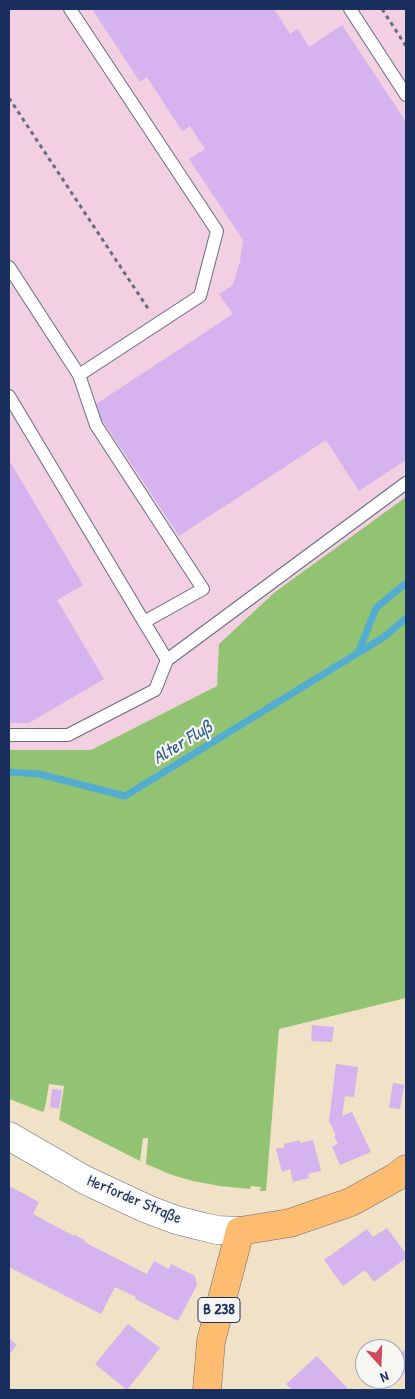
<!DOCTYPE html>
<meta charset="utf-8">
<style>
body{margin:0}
#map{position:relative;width:415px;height:1399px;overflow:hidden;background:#f1e1c6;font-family:"Patrick Hand",sans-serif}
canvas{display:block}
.frame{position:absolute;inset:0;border:10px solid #1b2f5e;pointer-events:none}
.north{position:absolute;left:355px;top:1339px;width:50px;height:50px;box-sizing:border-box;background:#f6f6f2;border:1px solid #9ea6b7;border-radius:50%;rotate:160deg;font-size:14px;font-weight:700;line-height:20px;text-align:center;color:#1b2f5e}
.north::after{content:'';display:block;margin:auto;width:18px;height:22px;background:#d1495b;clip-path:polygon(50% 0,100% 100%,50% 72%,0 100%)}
</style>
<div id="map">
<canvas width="415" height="1399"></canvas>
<div class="frame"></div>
<div class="north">N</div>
</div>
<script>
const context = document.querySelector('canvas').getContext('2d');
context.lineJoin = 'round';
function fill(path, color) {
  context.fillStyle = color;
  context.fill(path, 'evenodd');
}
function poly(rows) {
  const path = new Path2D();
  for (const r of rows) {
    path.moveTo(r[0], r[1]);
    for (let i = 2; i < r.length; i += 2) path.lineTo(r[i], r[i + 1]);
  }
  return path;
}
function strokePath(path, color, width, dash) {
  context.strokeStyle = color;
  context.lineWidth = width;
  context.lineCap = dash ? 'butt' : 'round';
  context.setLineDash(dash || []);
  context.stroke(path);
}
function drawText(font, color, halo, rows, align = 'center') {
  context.font = font + ' "Patrick Hand",sans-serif';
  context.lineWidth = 4.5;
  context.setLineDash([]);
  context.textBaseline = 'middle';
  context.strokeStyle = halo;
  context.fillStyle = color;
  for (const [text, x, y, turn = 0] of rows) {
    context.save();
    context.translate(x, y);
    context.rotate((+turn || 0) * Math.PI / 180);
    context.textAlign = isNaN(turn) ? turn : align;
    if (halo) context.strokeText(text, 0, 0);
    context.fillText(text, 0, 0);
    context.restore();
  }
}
const built = poly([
 [9,9,406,9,406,497,275,592,219,644,217,686,91,750,9,750]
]);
const green = poly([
 [406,497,406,998,279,1029,266,1191,260,1191,261,1187,251,1186,250,1189,220,1186,193,1181,172,1175,146,1164,148,1138,143,1138,140,1161,59,1120,64,1086,49,1084,45,1108,43,1112,9,1099,9,750,91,750,217,686,219,644,275,592]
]);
const stream = poly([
 [358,653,376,608,406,583],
 [9,772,39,774,125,796,384,637,406,618]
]);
const building = poly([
 [92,9,274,9,290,34,298,29,309,47,342,25,406,122,406,460,359,491,326,440,179,536,93,406,233,314,219,294,233,285,240,261,243,240,189,159,205,149,190,126,182,131,147,77,140,82],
 [9,460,83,585,57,600,104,679,29,723,9,723],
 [312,1025,334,1027,332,1042,311,1041],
 [336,1064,358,1067,354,1097,345,1096,342,1116,352,1112,371,1152,340,1165,332,1147,338,1144,334,1136,336,1135,329,1121],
 [393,1083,404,1085,400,1109,389,1108],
 [52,1089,62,1090,59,1109,50,1107],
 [300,1140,300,1143,313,1140,321,1171,308,1174,309,1178,293,1182,290,1169,282,1172,276,1149,285,1147,284,1144],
 [9,1186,39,1202,33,1214,74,1236,75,1235,85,1240,84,1242,147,1274,154,1261,169,1269,171,1264,195,1276,197,1285,178,1321,135,1299,136,1297,115,1287,101,1314,9,1267],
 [387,1228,406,1254,406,1258,374,1282,365,1270,343,1286,324,1260,367,1229,373,1237],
 [128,1324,160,1348,127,1390,95,1364],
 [9,1338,17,1345,9,1355],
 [406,1349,406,1375,395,1362,395,1359],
 [317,1356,349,1390,292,1390,286,1384]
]);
const path = poly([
 [382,9,406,46],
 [9,98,149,310]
]);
const service = poly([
 [70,9,217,231,200,296,79,375],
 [350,9,406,95],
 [9,267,79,375,96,425,203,589,144,622,9,396],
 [167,660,406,483],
 [9,735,68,735,155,690,167,660,144,622]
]);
const tertiary = poly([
 [9,1136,85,1180,147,1209,176,1220,200,1226,217,1230,240,1231]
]);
const primary = poly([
 [207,1390,211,1341,240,1231,290,1223,351,1202,396,1177,406,1169]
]);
const shields = [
 [219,1310,42]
];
const shieldNames = [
 ["B 238",219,1310]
];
const streetNames = [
 ["Herforder Straße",134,1200,23]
];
const waterNames = [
 ["Alter Fluß",183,743,-32]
];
fill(built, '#f2cfe1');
fill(green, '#92c373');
strokePath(stream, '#54add1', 7);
fill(building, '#d4b3ee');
strokePath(service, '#666d82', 14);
strokePath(tertiary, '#666d82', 29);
strokePath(primary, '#666d82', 29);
strokePath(path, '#666d82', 3, [4, 4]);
strokePath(service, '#fff', 12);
strokePath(tertiary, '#fff', 28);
strokePath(primary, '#febc70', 28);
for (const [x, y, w] of shields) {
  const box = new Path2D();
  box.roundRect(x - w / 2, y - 12.5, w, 25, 4);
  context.fillStyle = '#f6f6f2';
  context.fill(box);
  strokePath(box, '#1b2f5e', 1);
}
drawText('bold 15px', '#1b2f5e', null, shieldNames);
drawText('16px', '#1b2f5e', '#f6f6f2', streetNames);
drawText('italic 18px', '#2f5b86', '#f6f6f2', waterNames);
</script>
